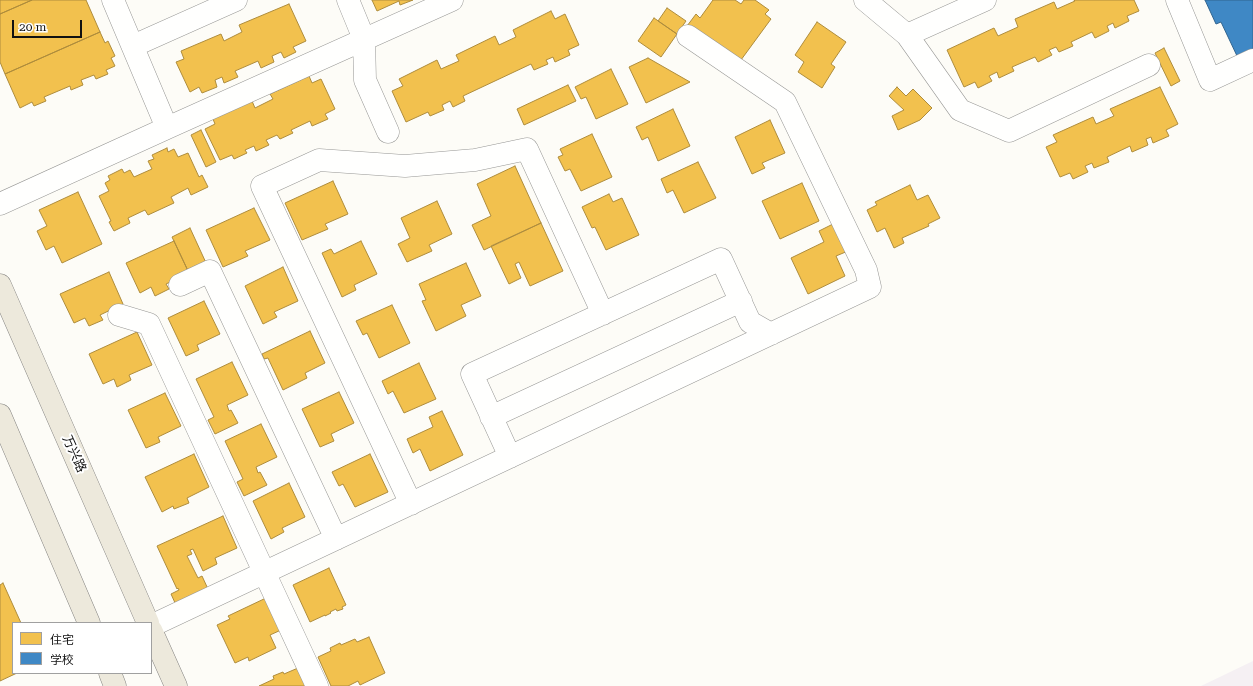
<!DOCTYPE html>
<meta charset="utf-8">
<style>
body{margin:0}
#map{position:relative;width:1253px;height:686px;overflow:hidden;background:#fdfcf7;font-family:"Roboto Serif","Noto Sans SC",serif}
canvas{display:block}
.legend{position:absolute;left:12px;top:622px;width:140px;height:52px;box-sizing:border-box;background:#fff;border:1px solid #a0a0a0;margin:0;padding:5px 7px;list-style:none;font-size:12px;color:#111}
.legend li{display:flex;align-items:center;gap:8px;height:20px}
.legend b{width:20px;border:1px solid #a0a0a0}
.scale{position:absolute;left:12px;top:20px;width:70px;height:18px;box-sizing:border-box;border:2px solid #111;border-top:0;padding-left:5px;font-size:12px;line-height:14px;white-space:nowrap;color:#111;-webkit-text-stroke:3px #fff;paint-order:stroke}
</style>
<div id="map">
<canvas width="1253" height="686"></canvas>
<ul class="legend">
<li><b style="height:11px;background:#f2c14e"></b>住宅</li>
<li><b style="height:11px;background:#3f88c5"></b>学校</li>
</ul>
<div class="scale">20 m</div>
</div>
<script>
const context = document.querySelector('canvas').getContext('2d');
context.lineJoin = 'round';
function fill(path, color) {
  context.fillStyle = color;
  context.fill(path, 'evenodd');
}
function poly(rows) {
  const path = new Path2D();
  for (const r of rows) {
    path.moveTo(r[0], r[1]);
    for (let i = 2; i < r.length; i += 2) path.lineTo(r[i], r[i + 1]);
  }
  return path;
}
function strokePath(path, color, width, dash) {
  context.strokeStyle = color;
  context.lineWidth = width;
  context.lineCap = dash ? 'butt' : 'round';
  context.setLineDash(dash || []);
  context.stroke(path);
}
function drawText(font, color, halo, rows, align = 'center') {
  context.font = font + ' "Roboto Serif","Noto Sans SC",serif';
  context.lineWidth = 4;
  context.setLineDash([]);
  context.textBaseline = 'middle';
  context.strokeStyle = halo;
  context.fillStyle = color;
  for (const [text, x, y, turn = 0] of rows) {
    context.save();
    context.translate(x, y);
    context.rotate((+turn || 0) * Math.PI / 180);
    context.textAlign = isNaN(turn) ? turn : align;
    if (halo) context.strokeText(text, 0, 0);
    context.fillText(text, 0, 0);
    context.restore();
  }
}
const industrial = poly([
 [1253,661,1253,686,1201,686]
]);
const homes = poly([
 [0,0,32,0,0,14,0,0],
 [32,0,86,0,100,32,5,74,0,62,0,14,32,0],
 [372,0,413,0,400,5,399,1,377,11,372,0],
 [713,0,735,0,741,4,744,0,755,0,769,10,765,14,771,19,738,64,687,26,696,14,700,18,713,0],
 [1074,0,1134,0,1139,11,1127,16,1129,21,1115,28,1113,23,1107,26,1109,31,1095,38,1092,32,1071,42,1073,46,1059,52,1056,47,1049,50,1052,55,1038,62,1035,57,1012,67,1014,71,999,78,997,72,989,76,992,81,978,88,975,82,964,87,947,50,994,28,998,36,1018,27,1015,19,1054,2,1057,9,1075,1,1074,0],
 [289,4,306,41,293,47,296,52,284,58,281,52,272,56,274,62,261,68,258,61,235,71,238,77,224,83,222,77,215,80,217,87,202,93,199,87,190,92,176,62,184,59,181,51,221,34,224,41,242,32,239,25,289,4],
 [667,8,686,21,677,34,658,21,667,8],
 [551,11,555,19,565,14,579,45,568,50,570,55,555,62,553,57,546,60,548,64,534,70,531,64,463,96,465,101,453,107,450,101,442,105,444,110,430,116,428,112,406,122,392,91,403,86,399,79,437,60,441,69,459,61,456,55,495,36,499,45,516,37,513,30,551,11],
 [654,18,677,34,661,57,638,41,654,18],
 [817,22,846,42,831,64,835,67,822,88,798,72,804,62,795,55,817,22],
 [100,32,105,43,108,41,115,56,111,58,115,66,106,70,108,74,96,79,94,75,81,80,83,85,71,90,70,86,44,97,46,101,34,106,32,102,20,108,5,74,100,32],
 [1164,48,1180,81,1171,86,1155,53,1164,48],
 [648,58,690,82,646,103,629,67,648,58],
 [611,69,628,104,596,119,586,97,581,99,575,87,611,69],
 [309,76,312,83,321,79,335,109,325,114,328,119,312,126,310,121,291,130,293,133,280,139,277,135,266,140,269,145,256,151,254,146,245,150,247,153,234,159,232,155,220,160,205,129,215,124,213,119,252,101,255,108,273,99,270,94,309,76],
 [568,85,576,101,524,125,517,109,568,85],
 [897,87,906,96,913,89,932,108,920,120,898,130,892,116,904,110,889,96,897,87],
 [1160,87,1178,124,1166,130,1169,136,1153,143,1151,137,1146,139,1148,145,1132,152,1130,146,1107,157,1109,162,1094,168,1092,163,1085,166,1088,172,1073,179,1070,173,1060,177,1046,147,1057,142,1053,135,1093,117,1096,124,1114,116,1110,109,1160,87],
 [673,109,690,146,658,161,648,137,642,140,636,127,673,109],
 [770,120,785,153,762,163,765,168,752,174,735,137,770,120],
 [201,130,216,162,206,167,191,135,201,130],
 [592,134,612,177,581,191,570,169,565,171,558,157,563,155,560,149,592,134],
 [167,148,168,152,174,149,178,157,188,153,199,177,202,175,208,187,191,195,188,188,171,197,174,203,148,215,145,210,128,218,130,223,114,231,109,222,111,221,99,196,109,191,105,183,110,180,108,176,122,169,124,173,130,170,134,177,152,169,148,161,154,159,152,155,167,148],
 [698,162,716,198,684,213,673,190,667,193,661,179,698,162],
 [515,166,541,223,484,250,472,225,491,216,477,184,515,166],
 [333,181,348,214,325,224,328,229,302,240,285,203,333,181],
 [802,183,819,221,780,239,762,201,802,183],
 [910,185,917,200,928,195,940,218,928,224,929,226,902,238,904,243,894,248,885,228,877,232,867,210,877,205,875,202,910,185],
 [78,192,102,244,62,263,54,246,46,250,37,231,47,226,39,210,78,192],
 [609,194,613,202,622,198,639,235,606,250,595,227,592,228,582,207,609,194],
 [437,201,452,234,429,245,432,251,407,262,398,244,410,238,401,218,437,201],
 [254,208,270,240,245,251,248,256,223,267,206,230,254,208],
 [541,223,563,271,530,286,519,262,515,264,521,278,509,284,491,246,541,223],
 [835,223,848,251,836,256,845,276,808,294,791,258,824,242,819,231,835,223],
 [190,228,207,265,189,273,172,237,190,228],
 [174,241,189,273,166,284,169,289,155,296,151,287,140,293,126,263,174,241],
 [361,241,377,274,354,285,356,290,342,297,322,253,331,249,334,254,361,241],
 [466,263,481,296,461,305,466,316,436,331,422,301,426,300,419,284,466,263],
 [283,267,298,301,274,312,277,317,263,324,245,286,283,267],
 [109,272,123,304,100,315,103,320,89,326,85,318,74,323,60,294,109,272],
 [204,301,220,334,197,345,199,350,186,356,168,318,204,301],
 [392,305,410,343,379,358,367,333,363,335,356,321,392,305],
 [310,331,325,363,305,373,307,378,283,390,268,358,264,359,262,354,310,331],
 [137,332,152,365,129,375,131,380,117,387,114,379,103,384,89,354,137,332],
 [232,362,248,395,227,405,229,411,231,410,238,423,215,434,208,420,214,417,196,379,232,362],
 [419,363,436,399,404,413,393,391,388,394,382,381,419,363],
 [339,392,354,423,331,434,334,441,320,447,302,409,339,392],
 [165,393,181,426,158,437,160,442,146,448,128,410,165,393],
 [442,411,463,455,430,471,420,449,413,453,407,439,433,427,429,417,442,411],
 [261,424,277,457,256,467,258,473,260,472,267,485,244,496,237,482,243,479,225,441,261,424],
 [194,454,209,487,187,498,189,503,174,509,173,506,162,512,145,477,194,454],
 [370,454,388,492,355,507,343,484,339,486,332,472,370,454],
 [289,483,305,517,282,528,284,532,271,539,253,501,289,483],
 [223,516,237,548,215,558,217,564,203,571,193,549,190,550,192,554,187,556,198,578,202,576,208,589,176,605,171,594,179,590,178,588,177,589,157,546,223,516],
 [329,568,346,605,342,607,343,609,337,611,336,609,330,612,331,613,325,616,325,615,310,622,293,585,329,568],
 [3,583,21,623,13,623,13,673,17,673,0,681,0,585,3,583],
 [266,598,281,630,270,635,276,648,249,661,248,657,235,663,217,625,230,619,228,616,266,598],
 [369,637,385,673,360,685,358,681,348,686,331,686,318,657,331,651,330,648,340,643,341,645,355,639,357,642,369,637],
 [298,668,306,686,259,686,274,679,273,676,283,672,284,674,298,668]
]);
const schools = poly([
 [1205,0,1253,0,1253,51,1238,58,1221,22,1216,24,1205,0]
]);
const minor = poly([
 [348,0,364,39,365,80,388,132],
 [865,0,907,35,960,110,1009,131,1149,65],
 [1177,0,1210,80,1253,60],
 [907,35,985,0],
 [133,46,236,0],
 [167,128,452,0],
 [0,204,167,128,113,0],
 [180,285,210,271,336,539],
 [119,315,149,324,317,686],
 [491,417,741,301],
 [510,457,472,374,721,259,750,322,771,334],
 [411,504,262,186,319,160,405,166,475,160,527,149,603,314],
 [151,626,870,287,866,270,785,102,688,36]
]);
const major = poly([
 [0,285,148,623],
 [0,415,89,623],
 [151,630,176,686],
 [110,673,115,686]
]);
const streetNames = [
 ["万兴路",74,454,66]
];
fill(industrial, '#f5f0f3');
fill(homes, '#f2c14e');
strokePath(homes, '#ae8c3c', 1);
fill(schools, '#3f88c5');
strokePath(schools, '#31648f', 1);
strokePath(minor, '#979795', 23);
strokePath(major, '#858482', 23);
strokePath(minor, '#fffffe', 22);
strokePath(major, '#ede9dc', 22);
drawText('13px', '#111', '#fff', streetNames);
</script>
